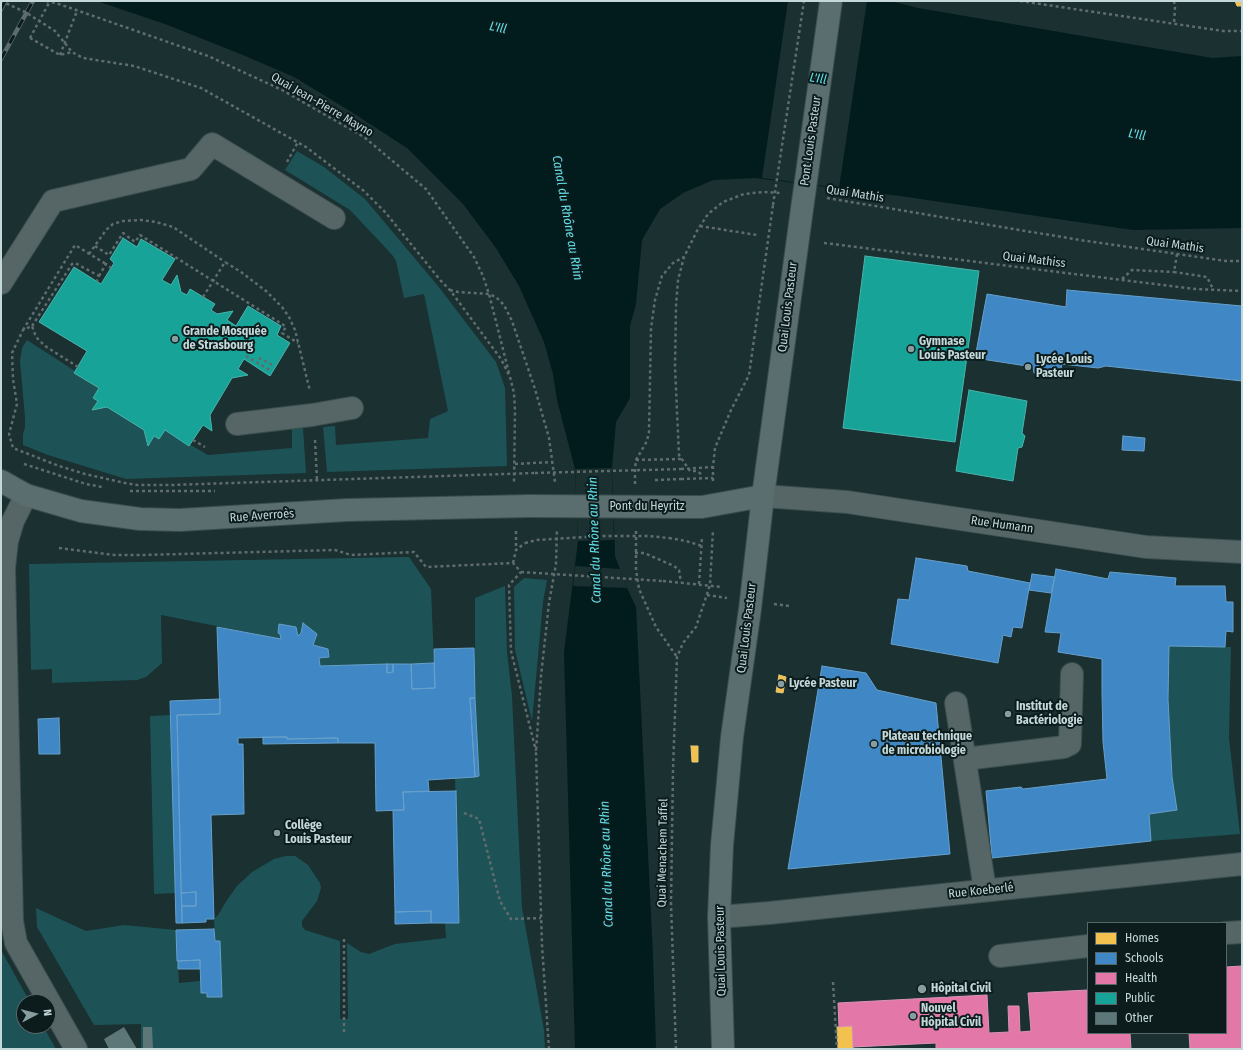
<!DOCTYPE html>
<meta charset="utf-8">
<style>
body{margin:0}
#map{position:relative;width:1243px;height:1050px;overflow:hidden;background:#1a3031;font-family:"Fira Sans Condensed",sans-serif}
canvas{display:block}
.frame{position:absolute;inset:0;border:2px solid #c4d8da;pointer-events:none}
.legend{position:absolute;left:1087px;top:922px;width:140px;height:112px;box-sizing:border-box;background:#0c1c1d;border:1px solid #566769;margin:0;padding:5px 7px;list-style:none;font-size:12px;color:#c4d8da}
.legend li{display:flex;align-items:center;gap:8px;height:20px}
.legend b{width:20px;border:1px solid #566769}
.north{position:absolute;left:16px;top:994px;width:40px;height:40px;box-sizing:border-box;background:#0c1c1d;border:1px solid #566769;border-radius:50%;rotate:83deg;font-size:11px;font-weight:700;line-height:16px;text-align:center;color:#c4d8da}
.north::after{content:'';display:block;margin:auto;width:14px;height:18px;background:#889d9f;clip-path:polygon(50% 0,100% 100%,50% 72%,0 100%)}
</style>
<div id="map">
<canvas width="1243" height="1050"></canvas>
<div class="frame"></div>
<ul class="legend">
<li><b style="height:11px;background:#f2c14e"></b>Homes</li>
<li><b style="height:11px;background:#3f88c5"></b>Schools</li>
<li><b style="height:11px;background:#e377a8"></b>Health</li>
<li><b style="height:11px;background:#17a398"></b>Public</li>
<li><b style="height:11px;background:#5d7678"></b>Other</li>
</ul>
<div class="north">N</div>
</div>
<script>
const context = document.querySelector('canvas').getContext('2d');
context.lineJoin = 'round';
function fill(path, color) {
  context.fillStyle = color;
  context.fill(path, 'evenodd');
}
function poly(rows) {
  const path = new Path2D();
  for (const r of rows) {
    path.moveTo(r[0], r[1]);
    for (let i = 2; i < r.length; i += 2) path.lineTo(r[i], r[i + 1]);
  }
  return path;
}
function strokePath(path, color, width, dash) {
  context.strokeStyle = color;
  context.lineWidth = width;
  context.lineCap = dash ? 'butt' : 'round';
  context.setLineDash(dash || []);
  context.stroke(path);
}
function drawText(font, color, halo, rows, align = 'center') {
  context.font = font + ' "Fira Sans Condensed",sans-serif';
  context.lineWidth = 4;
  context.setLineDash([]);
  context.textBaseline = 'middle';
  context.strokeStyle = halo;
  context.fillStyle = color;
  for (const [text, x, y, turn = 0] of rows) {
    context.save();
    context.translate(x, y);
    context.rotate((+turn || 0) * Math.PI / 180);
    context.textAlign = isNaN(turn) ? turn : align;
    if (halo) context.strokeText(text, 0, 0);
    context.fillText(text, 0, 0);
    context.restore();
  }
}
const green = poly([
 [297,151,324,167,365,199,438,286,496,362,505,388,507,466,327,472,323,427,335,426,336,445,428,438,430,419,448,411,424,294,404,298,396,261,393,256,383,245,350,210,285,170],
 [27,340,75,371,74,373,99,388,93,398,98,401,92,410,107,407,144,430,148,445,154,436,165,430,208,455,292,448,292,429,303,428,306,473,126,479,48,455,23,445,23,434,25,427,25,417,20,361,22,348],
 [409,557,431,589,434,663,320,666,319,658,329,657,328,649,313,645,317,634,303,624,301,633,298,636,296,627,279,624,278,633,280,634,281,639,161,615,162,663,146,677,137,680,52,683,52,669,31,670,29,564],
 [524,578,547,580,543,602,532,721,515,650,514,587],
 [505,586,507,652,512,696,522,908,544,1030,545,1049,141,1049,141,1024,94,1025,37,927,36,908,86,931,124,925,176,930,179,983,200,981,201,992,207,993,207,997,221,997,220,941,215,941,214,919,218,915,227,900,237,886,252,872,274,859,286,856,295,856,308,865,320,883,321,888,317,901,302,921,302,926,305,930,340,941,340,1019,348,1019,347,943,361,952,369,954,395,944,446,938,445,923,459,922,455,778,479,776,475,698,475,598],
 [1169,646,1231,647,1229,738,1240,834,1151,841,1149,814,1177,810,1172,777,1168,699],
 [171,715,175,893,154,894,150,716],
 [1,950,30,1002,24,1002,24,1026,43,1026,56,1049,1,1049]
]);
const water = poly([
 [97,1,891,1,918,8,1212,58,1242,56,1242,228,1133,230,900,196,755,178,713,180,683,193,660,209,642,240,636,304,630,326,630,398,616,422,612,468,615,556,627,588,636,607,653,956,656,1049,575,1049,564,652,578,541,575,469,557,400,553,374,544,342,519,286,496,248,463,204,407,148,350,111,294,77,243,55,165,24]
]);
const pier = poly([
 [788,1,867,1,839,188,762,178],
 [612,468,614,540,578,541,575,469],
 [575,566,620,569,627,588,573,586]
]);
const homes = poly([
 [1235,1,1242,1,1242,6,1237,6,1235,1],
 [779,675,786,677,783,693,776,692,779,675],
 [691,746,698,746,698,762,692,762,691,746],
 [852,1026,853,1049,838,1049,837,1027,852,1026]
]);
const schools = poly([
 [1067,290,1242,306,1242,381,1106,366,1098,368,1062,364,1059,378,1034,373,1033,367,975,358,987,294,1066,307,1067,290],
 [1123,436,1145,438,1144,451,1122,450,1123,436],
 [916,558,967,566,968,571,1030,583,1022,628,1013,627,1011,637,1003,635,998,663,891,644,898,599,909,600,916,558],
 [1056,569,1108,579,1110,572,1176,578,1175,586,1225,586,1226,602,1233,602,1233,632,1226,631,1225,647,1169,646,1168,699,1172,777,1177,810,1149,814,1151,841,992,858,986,791,1021,787,1023,789,1107,779,1103,742,1102,693,1102,659,1058,652,1061,633,1045,632,1056,569],
 [1032,574,1055,577,1051,593,1029,590,1032,574],
 [303,623,317,634,313,645,328,649,329,657,319,658,320,666,387,664,387,673,393,672,393,664,411,664,412,689,435,688,434,649,474,648,475,698,470,698,475,777,428,780,429,791,403,792,404,810,376,811,375,743,338,743,338,738,287,739,287,737,238,738,238,744,243,744,244,814,211,815,214,919,206,919,206,922,182,923,182,906,196,906,196,892,181,893,177,715,220,714,217,627,281,639,280,634,278,633,279,624,296,627,298,636,301,633,303,623],
 [434,663,435,688,412,689,411,664,434,663],
 [387,664,393,664,393,672,387,673,387,664],
 [822,666,866,673,877,690,936,703,950,854,788,869,822,666],
 [470,698,475,698,479,776,475,777,470,698],
 [220,699,220,714,177,715,182,923,176,923,170,701,220,699],
 [59,718,60,754,39,754,38,719,59,718],
 [263,737,287,737,287,739,338,738,338,743,263,744,263,737],
 [456,791,459,923,431,923,431,911,395,912,393,810,404,810,403,792,456,791],
 [196,892,196,906,182,906,181,893,196,892],
 [431,911,431,923,395,924,395,912,431,911],
 [214,929,215,941,220,941,222,997,207,997,207,993,201,993,200,960,177,961,176,930,214,929],
 [200,960,200,969,178,969,178,961,200,960]
]);
const health = poly([
 [1242,966,1242,1049,1190,1049,1189,1033,1226,1033,1226,967,1242,966],
 [1088,990,1088,1033,1130,1033,1131,1049,936,1049,936,1043,853,1047,852,1026,839,1027,838,1003,987,995,989,1033,1009,1032,1008,1006,1019,1006,1020,1032,1031,1031,1028,993,1088,990]
]);
const public = poly([
 [123,238,137,247,141,239,175,259,162,280,171,285,177,275,181,292,187,295,190,289,215,304,211,310,217,314,233,311,227,320,236,326,248,306,281,326,277,335,290,343,270,376,244,359,238,369,248,375,232,378,210,415,212,431,203,425,189,446,165,430,159,439,154,436,148,446,144,430,107,407,92,410,98,401,93,398,99,388,74,373,87,351,39,322,74,267,101,284,114,263,110,259,123,238],
 [865,256,979,271,955,442,843,428,865,256],
 [969,390,1027,401,1022,433,1025,436,1022,447,1018,448,1013,481,956,471,969,390]
]);
const building = poly([
 [124,1027,137,1049,109,1049,104,1039],
 [143,1027,152,1027,153,1049,143,1049]
]);
const path = poly([
 [1,1,25,12,55,31,72,52],
 [46,1,56,3,208,56,282,90,364,137,426,189,474,257,483,276,489,294,509,373],
 [1020,1,1223,31,1242,31],
 [1174,1,1175,7,1174,24],
 [30,38,60,55,72,52,83,58,134,66,201,88,306,147,364,191,385,212,441,281,450,290,501,359,510,377,514,393,515,411,514,482],
 [60,55,77,11],
 [287,162,298,142],
 [827,198,1080,240,1226,261,1242,261],
 [700,226,757,235],
 [824,243,1195,289,1242,291],
 [95,246,109,255,123,233,135,242,140,235,282,324,286,327,282,333,298,343],
 [89,254,106,230,113,224,123,221,141,220,156,222,173,227,225,262],
 [1177,254,1174,272,1207,277,1213,289],
 [99,276,106,264,111,268],
 [1122,279,1132,270,1174,272],
 [450,290,458,292,489,294,496,297,504,305,512,321,535,389,549,438,555,482],
 [203,297,225,262,241,272,266,291,282,307,289,317,295,330,310,391],
 [32,326,72,264,75,263,99,276,97,281],
 [23,330,75,245,106,264],
 [246,356,268,369,271,364,257,357],
 [78,367,45,346,36,337,32,326,23,330,12,353,13,379,17,404,9,434,13,448,59,466,85,474,125,483,137,485,171,485,535,473],
 [193,440,205,447],
 [315,440,317,480],
 [636,460,681,459],
 [24,464,86,484,102,487],
 [515,464,552,462],
 [681,469,713,467],
 [701,474,697,471,690,471,679,455,675,367,676,306,678,280,684,257,697,231,708,214,723,202,744,194,763,192,781,193],
 [681,479,713,478],
 [713,481,713,467,715,448,731,410,749,375,773,205],
 [635,484,635,469,636,460,647,441,649,432,651,328,655,300,662,276,673,263,684,257],
 [130,491,215,491],
 [516,531,516,550],
 [636,531,636,570,639,589,656,627,677,657],
 [669,538,686,541,702,546],
 [59,548,114,555,142,555,335,550,351,555,414,552,426,567,513,563,521,572,509,585,511,651,536,751],
 [635,553,644,553,674,566,679,570,681,582],
 [513,563,516,550,525,543],
 [663,581,722,587],
 [699,584,702,537],
 [707,595,727,598],
 [774,604,789,606],
 [464,813,479,819,500,901,511,919,541,918],
 [344,939,344,1032],
 [833,982,837,1049],
 [549,1049,542,945,536,753,541,676,549,603,556,564,557,529],
 [676,1049,671,903,673,770,677,657,683,643,696,627,710,585,713,530]
]);
const minor = poly([
 [1,283,53,201,191,169,212,144,334,218],
 [237,424,312,415,352,408],
 [26,495,13,521,7,541,4,568,12,921,16,943,76,1049],
 [763,496,847,502,1146,547,1242,552],
 [956,703,985,890],
 [965,759,1064,747,1070,744,1072,674],
 [719,917,769,913,1242,864],
 [1226,933,1242,932],
 [1000,956,1088,946]
]);
const major = poly([
 [1,481,26,495,81,511,140,519,180,520,347,510,529,506],
 [690,507,702,507,763,496],
 [723,1049,719,917,722,845,728,781,732,737,750,609,763,496,802,209]
]);
const rail = poly([
 [1,9,5,1],
 [1,59,33,1]
]);
const pathBridge = poly([
 [30,38,50,1],
 [773,205,804,1],
 [535,473,681,469],
 [655,480,681,479],
 [525,543,537,540,601,536,648,536,669,538],
 [521,572,663,581]
]);
const majorBridge = poly([
 [802,209,831,1],
 [529,506,690,507]
]);
const markers = [
 [175,339,4,"#889d9f"],
 [911,349,4,"#889d9f"],
 [1028,367,4,"#889d9f"],
 [781,684,4,"#889d9f"],
 [1008,714,4,"#889d9f"],
 [874,744,4,"#889d9f"],
 [277,833,4,"#889d9f"],
 [922,989,5,"#889d9f"],
 [913,1016,4,"#889d9f"]
];
const streetNames = [
 ["Quai Jean-Pierre Mayno",322,105,30],
 ["Pont Louis Pasteur",811,141,-82],
 ["Quai Mathis",855,194,9],
 ["Quai Mathis",1175,245,8],
 ["Quai Mathiss",1034,260,7],
 ["Quai Louis Pasteur",788,307,-83],
 ["Pont du Heyritz",647,507],
 ["Rue Averroès",262,516,-4],
 ["Rue Humann",1002,525,8],
 ["Quai Louis Pasteur",747,628,-83],
 ["Quai Menachem Taffel",663,853,-89],
 ["Rue Koeberlé",981,891,-6],
 ["Quai Louis Pasteur",721,951,-91]
];
const poiNames = [
 ["Grande Mosquée",183,332],
 ["de Strasbourg",183,346],
 ["Gymnase",919,342],
 ["Louis Pasteur",919,356],
 ["Lycée Louis",1036,360],
 ["Pasteur",1036,374],
 ["Lycée Pasteur",789,684],
 ["Institut de",1016,707],
 ["Bactériologie",1016,721],
 ["Plateau technique",882,737],
 ["de microbiologie",882,751],
 ["Collège",285,826],
 ["Louis Pasteur",285,840],
 ["Hôpital Civil",931,989],
 ["Nouvel",921,1009],
 ["Hôpital Civil",921,1023]
];
const waterNames = [
 ["L'Ill",498,28,12],
 ["L'Ill",818,79,9],
 ["L'Ill",1137,135,10],
 ["Canal du Rhône au Rhin",567,218,80],
 ["Canal du Rhône au Rhin",595,540,-92],
 ["Canal du Rhône au Rhin",607,864,-92]
];
fill(green, '#1d5356');
fill(water, '#021b1d');
fill(pier, '#1a3031');
fill(homes, '#f2c14e');
strokePath(homes, '#e4c878', 1);
fill(schools, '#3f88c5');
strokePath(schools, '#67a0cb', 1);
fill(health, '#e377a8');
strokePath(health, '#da94b7', 1);
fill(public, '#17a398');
strokePath(public, '#4bb3ac', 1);
fill(building, '#5d7678');
strokePath(minor, '#3a4d4e', 24);
strokePath(major, '#3a4d4e', 24);
strokePath(path, '#606c6d', 2.5, [3, 3]);
strokePath(minor, '#566566', 22);
strokePath(major, '#5b6e6f', 22);
strokePath(rail, '#5d6c6c', 4.5);
strokePath(rail, '#0c1c1d', 3, [9]);
strokePath(majorBridge, '#3a4d4e', 24, []);
strokePath(pathBridge, '#606c6d', 2.5, [3, 3]);
strokePath(majorBridge, '#5b6e6f', 22);
for (const [x, y, r, color] of markers) {
  const dot = new Path2D();
  dot.arc(x, y, r, 0, 2 * Math.PI);
  context.fillStyle = color;
  context.fill(dot);
  strokePath(dot, '#0c1c1d', 1.5);
}
drawText('12px', '#c4d8da', '#0c1c1d', streetNames);
drawText('bold 12px', '#c4d8da', '#0c1c1d', poiNames, 'left');
drawText('italic 13px', '#61dfe9', '#0c1c1d', waterNames);
</script>
